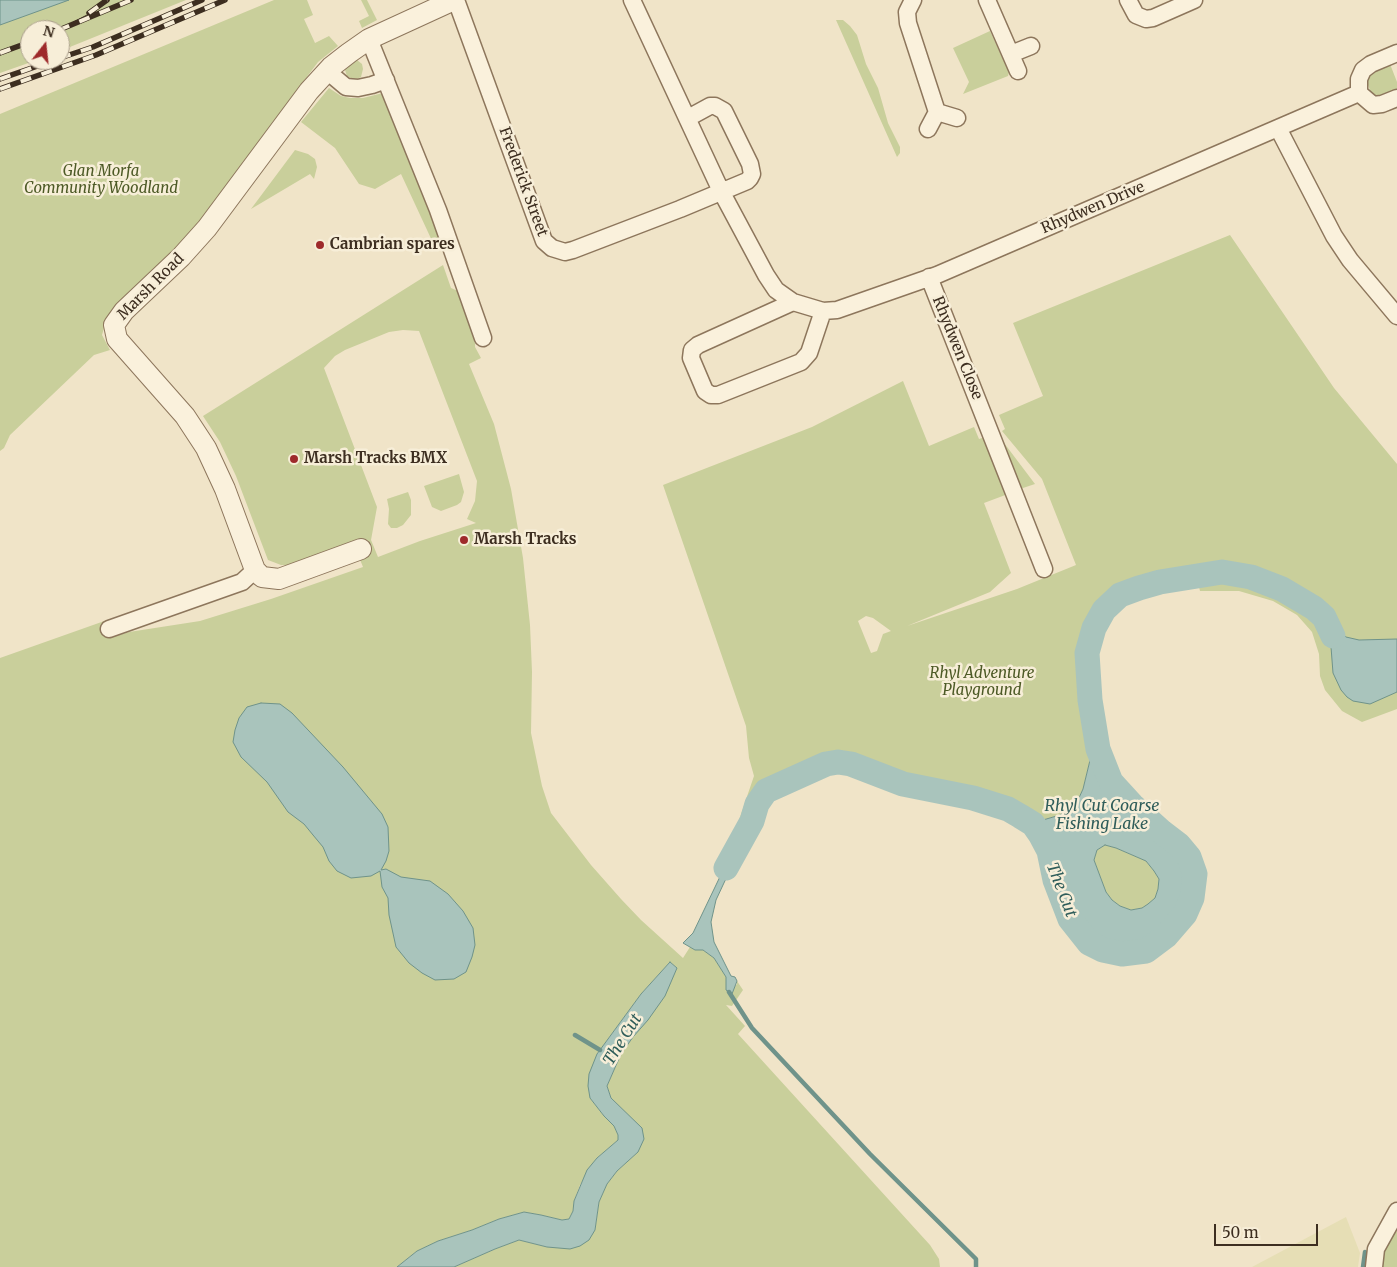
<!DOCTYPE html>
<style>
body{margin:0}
#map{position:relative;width:1397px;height:1267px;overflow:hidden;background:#f0e4c8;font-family:Merriweather,serif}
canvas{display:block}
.north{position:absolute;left:20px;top:20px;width:50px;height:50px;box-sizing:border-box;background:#f7eed8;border:1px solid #ada18e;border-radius:50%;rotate:16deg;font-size:14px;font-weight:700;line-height:20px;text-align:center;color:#3d2e20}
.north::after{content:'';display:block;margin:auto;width:18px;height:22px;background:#9e2a2b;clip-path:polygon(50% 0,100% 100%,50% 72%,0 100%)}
.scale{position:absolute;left:1214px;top:1224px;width:104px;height:22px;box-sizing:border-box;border:2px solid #3d2e20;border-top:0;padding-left:6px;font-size:15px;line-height:18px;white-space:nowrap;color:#3d2e20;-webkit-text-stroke:4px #f7eed8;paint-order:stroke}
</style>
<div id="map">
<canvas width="1397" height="1267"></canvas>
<div class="north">N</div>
<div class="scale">50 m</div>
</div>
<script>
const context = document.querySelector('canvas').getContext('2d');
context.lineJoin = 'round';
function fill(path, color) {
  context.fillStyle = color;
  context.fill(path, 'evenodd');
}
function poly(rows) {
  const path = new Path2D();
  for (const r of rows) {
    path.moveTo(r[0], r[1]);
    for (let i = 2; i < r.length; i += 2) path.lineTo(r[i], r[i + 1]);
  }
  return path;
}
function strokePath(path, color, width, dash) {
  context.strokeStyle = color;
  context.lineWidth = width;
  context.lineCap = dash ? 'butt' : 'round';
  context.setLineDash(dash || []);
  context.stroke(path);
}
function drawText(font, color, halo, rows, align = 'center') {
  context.font = font + ' Merriweather,serif';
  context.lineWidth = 5;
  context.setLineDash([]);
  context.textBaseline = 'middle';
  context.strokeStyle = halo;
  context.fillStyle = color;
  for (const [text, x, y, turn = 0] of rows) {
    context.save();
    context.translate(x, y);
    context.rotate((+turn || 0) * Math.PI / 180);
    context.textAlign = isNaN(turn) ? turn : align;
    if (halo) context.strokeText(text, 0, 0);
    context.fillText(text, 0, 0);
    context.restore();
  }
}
const farmland = poly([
 [1346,1217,1360,1253,1358,1267,1252,1267]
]);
const green = poly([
 [0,0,186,0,60,51,60,30,30,30,30,60,37,60,0,73],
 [274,0,307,0,313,15,304,19,315,43,329,36,338,46,318,62,188,236,107,317,102,335,110,350,94,355,10,435,4,448,0,451,0,114],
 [361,0,367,0,377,20,362,28,359,21,369,16],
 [836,20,843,20,850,26,857,35,866,64,878,88,888,123,900,147,900,153,897,157],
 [990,31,1009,72,1008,76,963,94,969,82,953,48],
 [357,60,362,64,363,69,361,77,355,80,347,76,345,70,346,67],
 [1390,64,1397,82,1397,93,1382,100,1372,95,1366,80,1369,73],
 [329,88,341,96,350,98,363,98,383,93,442,239,434,245,401,174,375,189,359,184,335,148,301,122],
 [295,150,308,154,315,159,317,167,314,179,310,174,251,209],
 [1230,235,1334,388,1397,464,1397,709,1362,722,1342,711,1325,690,1320,676,1319,654,1312,632,1297,615,1273,601,1239,591,1200,591,1195,571,1159,575,1137,581,1119,590,1102,606,1091,622,1084,646,1083,668,1092,752,1083,789,1078,800,1060,815,1043,820,1031,818,1019,810,987,797,908,779,850,759,832,757,769,783,755,797,746,823,739,820,754,776,749,758,746,726,663,485,812,427,903,381,929,446,974,427,979,439,988,436,1008,494,984,503,1011,573,990,592,907,626,1017,589,1076,565,1042,479,1002,431,1005,429,999,415,1043,396,1013,323],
 [866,616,873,618,891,631,883,634,877,651,871,653,858,621],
 [443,265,451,288,458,291,475,343,475,347,481,358,469,364,494,424,511,489,523,558,530,625,532,672,531,733,542,786,551,813,591,865,621,899,641,920,683,958,690,947,695,950,703,950,714,958,726,977,732,994,732,990,737,984,737,981,743,990,732,1006,726,1005,745,1026,738,1034,930,1245,939,1259,940,1267,454,1267,495,1249,519,1240,547,1247,595,1230,599,1202,607,1184,617,1171,638,1152,622,1110,611,1098,607,1086,621,1054,673,975,677,968,670,962,641,994,597,1054,590,1098,604,1116,614,1126,618,1135,618,1140,597,1158,580,1185,574,1201,573,1211,569,1219,562,1220,541,1215,524,1212,499,1219,472,1230,438,1241,417,1251,397,1267,0,1267,0,658,110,619,116,636,129,632,200,621,271,599,363,567,355,547,302,565,281,565,268,560,236,476,220,442,203,416],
 [403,330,419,331,477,481,475,501,467,519,476,523,420,541,378,557,371,540,377,507,324,368,335,356,345,350,389,332],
 [998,435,1035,484,1020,489],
 [459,474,464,492,461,502,457,505,441,511,432,507,424,486],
 [408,492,411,500,411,515,403,525,397,528,391,528,388,524,389,509,387,499],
 [1105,845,1116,848,1146,861,1154,871,1159,879,1158,889,1155,898,1148,904,1142,908,1131,910,1120,906,1112,900,1106,892,1094,860,1097,850],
 [1397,1231,1397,1267,1380,1267,1381,1258,1386,1244]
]);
const water = poly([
 [0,0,69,0,0,25,0,0],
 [1292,594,1326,616,1334,627,1346,637,1359,640,1397,639,1397,692,1370,704,1353,701,1347,697,1341,690,1333,673,1331,647,1322,623,1314,613,1292,594],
 [1090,700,1098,749,1111,782,1132,805,1162,832,1179,845,1189,857,1195,874,1192,898,1185,914,1166,936,1146,951,1122,954,1103,950,1089,943,1070,919,1055,880,1049,851,1040,834,1033,824,1020,816,1043,820,1060,815,1078,800,1083,789,1092,752,1090,700],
 [1105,845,1116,848,1146,861,1154,871,1159,879,1158,889,1155,898,1148,904,1142,908,1131,910,1120,906,1112,900,1106,892,1094,860,1097,850,1105,845],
 [261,703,280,704,292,713,343,767,382,814,388,827,389,851,386,861,381,870,386,869,401,877,430,881,448,894,463,911,473,928,475,945,472,957,466,972,454,979,435,980,422,973,409,963,396,947,389,915,388,898,382,887,380,871,371,876,351,878,337,871,329,861,323,847,313,835,304,824,288,812,267,782,241,757,233,742,235,730,239,718,247,707,261,703],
 [739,837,744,840,716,900,711,922,714,942,731,976,735,977,737,981,732,994,726,990,726,977,714,958,703,950,695,950,683,943,693,933,739,837],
 [670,962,677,968,665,996,648,1020,633,1037,621,1054,607,1086,611,1098,642,1128,644,1139,638,1152,617,1171,607,1184,599,1202,595,1230,589,1240,580,1246,570,1249,547,1247,519,1240,495,1249,454,1267,397,1267,417,1251,438,1241,472,1230,499,1219,524,1212,541,1215,562,1220,569,1219,573,1211,574,1201,587,1170,597,1158,618,1140,618,1135,614,1126,604,1116,590,1098,588,1086,589,1074,597,1054,641,994,670,962]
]);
const stream = poly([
 [729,992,752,1028,870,1154,976,1259,976,1267],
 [575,1035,600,1050],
 [1363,1267,1365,1252]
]);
const river = poly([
 [726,868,752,821,757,804,766,791,826,764,838,762,851,764,903,784,973,798,1008,809,1020,816,1033,824,1040,834,1049,851,1055,880,1070,919,1089,943,1103,950,1122,954,1146,951,1166,936,1185,914,1192,898,1195,874,1189,857,1179,845,1162,832,1132,805,1111,782,1098,749,1090,700,1087,653,1094,628,1104,610,1120,595,1139,588,1160,582,1222,572,1251,577,1282,589,1314,608,1324,617,1333,636]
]);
const minor = poly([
 [456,0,544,241,552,248,565,252,573,250,680,209,747,181,750,178,752,174,750,164,724,111,715,106,710,106,688,118],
 [632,0,721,191,766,275,776,290,793,302,823,311,837,310,937,275,1359,93],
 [913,0,907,12,908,23,937,112,957,118],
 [987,0,1018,71],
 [1128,0,1136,15,1146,19,1153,18,1194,0],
 [369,39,438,210,483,338],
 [1397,53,1371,64,1363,70,1359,79,1359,93,1373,105,1382,104,1397,98],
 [1011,54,1031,46],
 [327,71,346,87,358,88,372,85,386,80],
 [1278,128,1334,236,1350,260,1397,316],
 [928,129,937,112],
 [929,277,1044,569],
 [793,302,698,345,692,350,691,358,705,391,711,395,718,395,801,362,809,353,823,311],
 [109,629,242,582,255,570],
 [1374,1267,1376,1249,1397,1211]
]);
const tertiary = poly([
 [361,549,279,579,262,577,255,570,225,489,206,448,185,416,117,339,114,325,124,311,181,257,207,228,309,91,331,67,349,53,369,39,454,0]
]);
const tram = poly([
 [58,30,87,15,107,0],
 [0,53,30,42]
]);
const rail = poly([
 [89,13,107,0],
 [59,30,131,0],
 [0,53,30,42],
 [60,58,93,47,202,0],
 [0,79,55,60],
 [0,89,96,55,225,0]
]);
const markers = [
 [320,245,5,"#9e2a2b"],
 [294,459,5,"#9e2a2b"],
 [464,540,5,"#9e2a2b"]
];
const parkNames = [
 ["Glan Morfa",101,172],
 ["Community Woodland",101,189],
 ["Rhyl Adventure",982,674],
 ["Playground",982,691]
];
const streetNames = [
 ["Frederick Street",523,182,70],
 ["Rhydwen Drive",1093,208,-23],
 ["Marsh Road",151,287,-45],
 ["Rhydwen Close",957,348,68]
];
const poiNames = [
 ["Cambrian spares",330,245],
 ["Marsh Tracks BMX",304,459],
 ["Marsh Tracks",474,540]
];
const waterNames = [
 ["Rhyl Cut Coarse",1102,806],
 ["Fishing Lake",1102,824],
 ["The Cut",1061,890,69],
 ["The Cut",623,1040,-58]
];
fill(farmland, '#e6deb5');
fill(green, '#c9cf9b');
fill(water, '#a9c4bc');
strokePath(water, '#6f938a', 1);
strokePath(stream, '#6f938a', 4.5);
strokePath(river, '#a9c4bc', 25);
strokePath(minor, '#8d765c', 19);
strokePath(tertiary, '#8d765c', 22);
strokePath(minor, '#faf1dc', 16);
strokePath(tertiary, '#faf1dc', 20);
strokePath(tram, '#3d2e20', 1);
strokePath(rail, '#3d2e20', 5.5);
strokePath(rail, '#f7eed8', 4, [11]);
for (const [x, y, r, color] of markers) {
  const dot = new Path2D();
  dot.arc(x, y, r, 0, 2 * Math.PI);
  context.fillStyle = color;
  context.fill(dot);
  strokePath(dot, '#f7eed8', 2);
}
drawText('italic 15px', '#4d5a26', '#f7eed8', parkNames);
drawText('15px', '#3d2e20', '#f7eed8', streetNames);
drawText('bold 15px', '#3d2e20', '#f7eed8', poiNames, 'left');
drawText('italic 16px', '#2f5d5a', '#f7eed8', waterNames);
</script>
